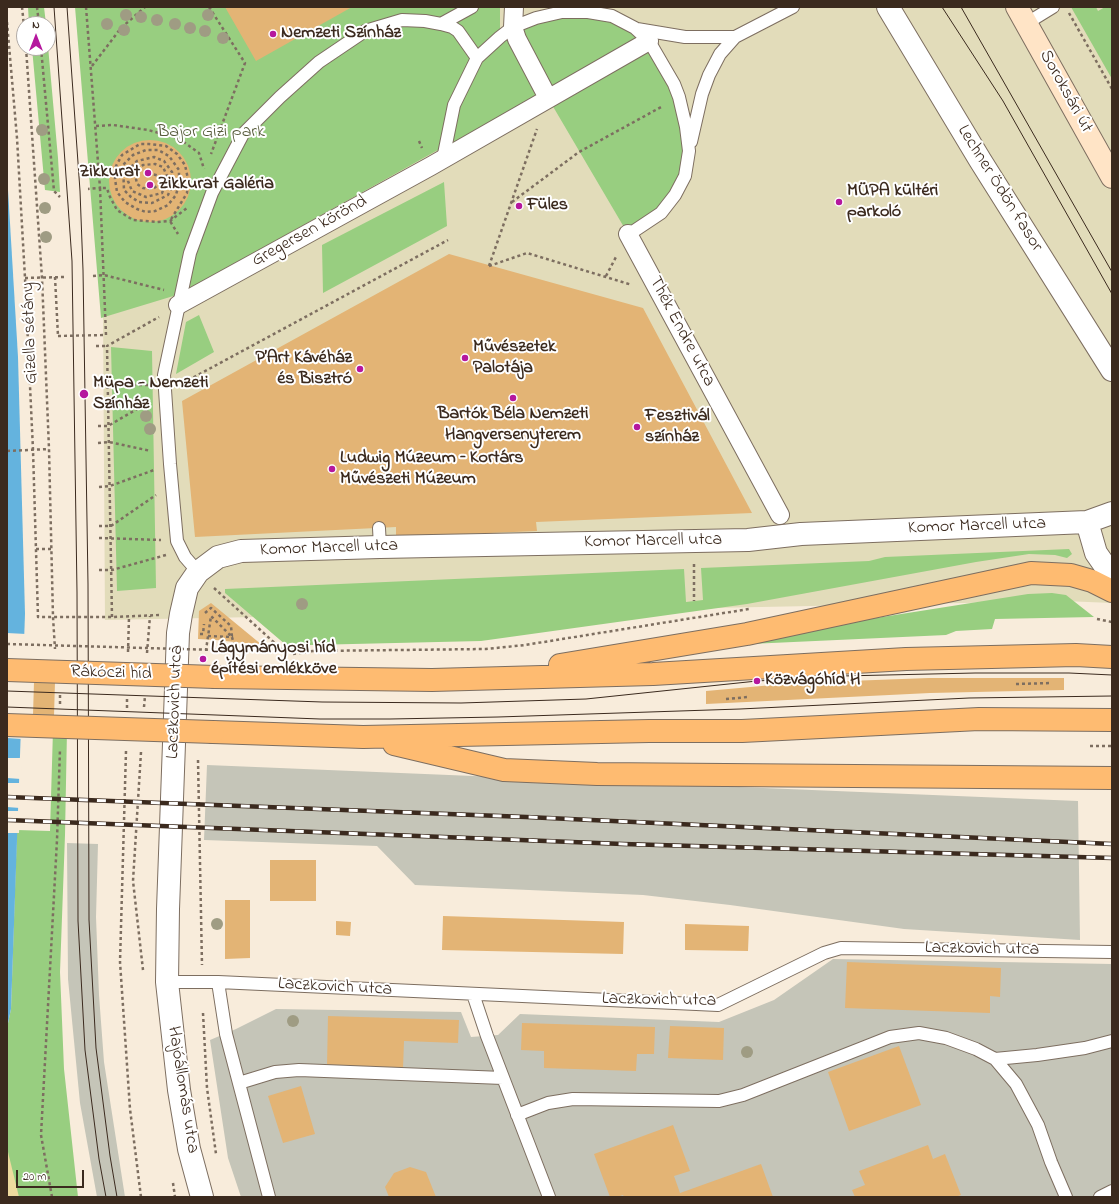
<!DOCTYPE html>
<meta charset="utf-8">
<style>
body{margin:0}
#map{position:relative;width:1119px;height:1204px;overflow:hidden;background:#f8ecdb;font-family:"Indie Flower",sans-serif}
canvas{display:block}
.frame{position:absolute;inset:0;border:8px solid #3b2a1e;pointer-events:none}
.north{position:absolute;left:16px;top:16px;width:40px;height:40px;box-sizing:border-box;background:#fff;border:1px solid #b1aaa5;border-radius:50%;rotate:0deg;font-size:11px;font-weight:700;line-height:16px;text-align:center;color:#3b2a1e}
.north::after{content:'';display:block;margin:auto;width:14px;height:18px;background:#b5179e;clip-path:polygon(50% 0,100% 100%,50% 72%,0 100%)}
.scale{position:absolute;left:16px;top:1170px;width:68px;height:18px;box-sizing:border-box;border:2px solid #3b2a1e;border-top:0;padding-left:5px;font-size:12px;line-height:14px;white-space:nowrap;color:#3b2a1e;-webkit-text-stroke:3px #fff;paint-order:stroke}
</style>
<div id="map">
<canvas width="1119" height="1204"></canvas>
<div class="frame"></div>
<div class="north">N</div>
<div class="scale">20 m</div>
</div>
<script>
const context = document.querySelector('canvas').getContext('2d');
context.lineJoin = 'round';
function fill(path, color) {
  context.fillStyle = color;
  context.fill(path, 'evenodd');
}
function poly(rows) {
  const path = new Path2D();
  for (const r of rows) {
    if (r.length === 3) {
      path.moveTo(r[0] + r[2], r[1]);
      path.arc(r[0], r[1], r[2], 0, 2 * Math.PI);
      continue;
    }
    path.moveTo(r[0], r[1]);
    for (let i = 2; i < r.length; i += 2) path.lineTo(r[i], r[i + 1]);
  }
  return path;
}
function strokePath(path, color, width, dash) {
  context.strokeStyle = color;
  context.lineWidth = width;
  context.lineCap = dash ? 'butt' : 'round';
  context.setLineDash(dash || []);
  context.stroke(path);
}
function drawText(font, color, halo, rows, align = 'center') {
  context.font = font + ' "Indie Flower",sans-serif';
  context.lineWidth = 4;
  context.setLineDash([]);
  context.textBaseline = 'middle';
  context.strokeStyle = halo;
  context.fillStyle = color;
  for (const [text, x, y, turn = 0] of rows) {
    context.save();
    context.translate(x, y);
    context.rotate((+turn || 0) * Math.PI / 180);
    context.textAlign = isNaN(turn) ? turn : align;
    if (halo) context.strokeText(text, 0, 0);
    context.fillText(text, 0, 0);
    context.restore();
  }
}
const built = poly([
 [80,7,1112,7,1112,603,1064,601,105,620,103,312]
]);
const industrial = poly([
 [207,765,1078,801,1080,940,904,929,730,905,643,895,415,885,377,846,204,840],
 [67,843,98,844,96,917,99,995,104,1062,125,1197,97,1197,80,1103,68,979],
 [833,959,1112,964,1112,1197,241,1197,228,1158,210,1040,236,1029,276,1009,461,1012,471,1037,498,1035,520,1014,719,1022,774,1000]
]);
const green = poly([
 [28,7,44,7,46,24,29,24],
 [75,7,500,7,500,36,513,27,588,12,635,28,674,84,689,151,675,195,628,234,548,98,443,159,445,146,180,294,101,318],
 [1071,7,1096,7,1098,11,1105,7,1112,7,1112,79],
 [48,46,58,158,60,192,45,190,32,48,48,48],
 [444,182,447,226,323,293,322,245],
 [199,315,214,352,176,374,186,322],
 [111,347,152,351,156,588,117,591],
 [1069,549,1072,554,1067,558,1055,555,1029,554,976,562,747,604,481,641,310,645,293,651,225,593,225,589,684,569,686,602,703,600,701,568,869,561,885,557],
 [1052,593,1066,595,1094,617,995,619,992,629,956,631,946,635,728,645,724,642,1028,594],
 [53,730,67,730,65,835,60,972,64,1069,78,1197,7,1197,7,1028,11,1009,17,830,50,831]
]);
const sand = poly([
 [7,1148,19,1197,7,1197]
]);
const water = poly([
 [7,173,18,357,25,614,11,1009,7,1028]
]);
const pier = poly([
 [7,633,26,634,22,739,7,738],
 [7,758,22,758,21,779,7,778],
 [7,783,21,783,20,808,7,807],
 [7,811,20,811,19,833,7,833]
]);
const building = poly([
 [225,7,352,7,256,61],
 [150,181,41],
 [449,254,643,308,752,513,536,522,537,531,396,537,396,527,195,537,182,401],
 [211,603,262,645,216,640,198,639,199,611],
 [45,675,55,682,54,716,33,715,34,682],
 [929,678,1064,678,1064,690,930,693,706,704,706,691,795,683],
 [270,860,316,860,316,901,270,901],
 [225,900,250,900,250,958,225,959],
 [443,916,624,922,623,954,442,950],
 [336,921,351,922,350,936,336,935],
 [685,924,749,926,748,951,685,950],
 [847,962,1001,968,1000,997,990,996,990,1013,845,1008],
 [328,1016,459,1020,458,1043,404,1041,403,1069,327,1066],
 [522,1023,655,1027,654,1054,637,1054,636,1071,544,1068,544,1051,521,1050],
 [670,1026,724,1028,723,1060,668,1058],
 [899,1046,921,1105,849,1131,828,1072],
 [301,1086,315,1134,283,1143,268,1096],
 [673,1125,690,1171,674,1176,680,1193,761,1164,773,1197,624,1197,623,1195,617,1197,610,1197,594,1154],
 [928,1145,933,1159,945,1154,961,1195,955,1197,855,1197,852,1190,865,1185,859,1171],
 [410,1167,426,1172,436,1197,389,1197,385,1187,394,1173]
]);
const path = poly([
 [22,7,24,26],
 [37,7,39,24],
 [86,7,100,188,88,189],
 [209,7,245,63,211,154],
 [1069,13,1112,89],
 [7,22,17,138,25,278,33,450,38,617,112,617,159,615],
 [26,48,42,278,49,449,53,617,55,649],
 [41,48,54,191,60,197],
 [92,66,121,28,145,7],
 [96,126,113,125,148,130,178,138,199,153,204,169],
 [419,141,422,148],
 [148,173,160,176,159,184,153,189,143,188,137,184,136,179,137,170,143,165,155,164,163,167,168,178,162,193,146,197,132,191,128,181,129,169,137,161,154,157,164,161,172,172,173,184,168,195,152,203,139,202,131,197,124,190,123,165,133,155,146,150,158,150,169,156,179,170,179,183,176,195,168,205,155,211,146,212,137,209,125,202,117,192,115,179,116,166,122,155,140,144,149,144,166,146,177,154,185,165,188,179,187,193,170,221,178,234],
 [512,202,579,152,663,106],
 [489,266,527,253,632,285],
 [489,266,537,129],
 [93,276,104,275,164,290],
 [606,276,617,255],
 [55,277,58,336],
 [25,278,64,277],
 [106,335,100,188,107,188,109,195,117,210,133,220,157,222,170,221,187,208],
 [96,346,107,346],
 [183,383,448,240],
 [97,385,148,385],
 [98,426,108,426,149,402],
 [98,443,109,442,151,451],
 [7,451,49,449],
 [99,487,110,486,154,470],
 [99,526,111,526,156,495],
 [99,538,161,540],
 [36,549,51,549],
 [694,564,694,601],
 [99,570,112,570,166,555],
 [214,588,288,655],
 [205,613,211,608,231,626,232,637,211,616,206,650],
 [112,617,107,346,159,317],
 [1097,619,1112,622],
 [200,634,203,634,204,624],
 [208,636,232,637,236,653],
 [215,650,238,653],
 [128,652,129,617],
 [147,653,150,616],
 [293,654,313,651,486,649,525,645,749,609],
 [1016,684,1051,683],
 [726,699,748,697],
 [60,704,60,693],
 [144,707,145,696],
 [127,708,127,697],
 [1090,746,1112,746],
 [126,751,120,962,130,1109,141,1197],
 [141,752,133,881,143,970],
 [198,760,202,965],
 [203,1013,207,1088,216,1154],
 [173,1183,175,1197],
 [52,1197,41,1135,57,840,60,749]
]);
const service = poly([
 [1027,23,1053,7],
 [441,24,452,27,458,31,477,58],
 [637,29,685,37,735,37],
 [691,142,702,94,709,75,720,54,735,37,793,7],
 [443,159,454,105,477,58,500,37,513,27,536,18,562,12,588,12,612,16,635,28,649,41,674,84,679,97,686,127,689,151,685,176,675,195,661,213,634,231],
 [379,528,380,547],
 [198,572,185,557,177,541,170,464,164,375,190,253,212,193,243,134,280,97,319,62,365,31,402,20,425,21,441,24,472,7],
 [167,982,218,982,718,1005,824,953,841,948,1112,952],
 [218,982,226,1034,269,1197],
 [473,994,487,1036,549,1197],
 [995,1059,1016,1084,1038,1125,1051,1162,1066,1197],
 [239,1083,275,1072,299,1070,503,1078],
 [517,1115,548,1103,573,1099,719,1101,743,1095,890,1037,919,1033,946,1038,976,1049,995,1059,1037,1055,1085,1048,1112,1041],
 [1100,1197,1112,1191]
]);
const pedestrian = poly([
 [514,7,513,27,517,39,548,98],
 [628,234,780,515],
 [178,305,431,166,649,41]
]);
const minor = poly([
 [888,7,980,160,1112,370],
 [1087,522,1096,553,1112,576],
 [202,1197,189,1149,179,1090,167,982,168,909,178,633,181,614,187,588,198,572,218,557,241,551,380,547,748,540,801,534,1087,522,1112,513]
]);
const secondary = poly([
 [1017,7,1112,177]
]);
const primary = poly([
 [560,665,747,634,1031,573,1071,575,1092,581,1112,591],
 [215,677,432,680,653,674,906,659,1076,655,1112,657],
 [213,732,363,737,649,731,742,731,979,719,1112,720],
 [394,744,504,770,597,774,1112,778]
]);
const tram = poly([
 [54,7,72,261,77,592,78,921,85,1050,99,1159,106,1197],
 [67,7,80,191,83,270,88,584,89,920,96,1048,110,1156,117,1197],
 [942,7,1003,101,1112,294],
 [961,7,1112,272],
 [7,691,322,702,461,703,586,699,757,681,842,676,975,673,1069,673,1112,675],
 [7,707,320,719,390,719,498,717,740,709,969,698,1112,696]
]);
const rail = poly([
 [7,797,526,817,1112,844],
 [7,820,623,844,1112,858]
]);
const pathBridge = poly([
 [58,336,106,335],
 [7,644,215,650]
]);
const primaryBridge = poly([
 [7,670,215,677],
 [7,725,213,732]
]);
const trees = [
 [126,15],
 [208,15],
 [141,17],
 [157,20],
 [107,24],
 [175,24],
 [190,28],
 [124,30],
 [205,31],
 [223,38],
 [42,130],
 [44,179],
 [45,208],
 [46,237],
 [146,416],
 [150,429],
 [302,604],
 [217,924],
 [293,1021],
 [747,1052]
];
const markers = [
 [273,34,4,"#b5179e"],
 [148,173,4,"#b5179e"],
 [150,185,4,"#b5179e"],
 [839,202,4,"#b5179e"],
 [519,206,4,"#b5179e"],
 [465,358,4,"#b5179e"],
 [360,369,4,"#b5179e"],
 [84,394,5,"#b5179e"],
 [513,398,4,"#b5179e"],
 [637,427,4,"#b5179e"],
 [332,469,4,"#b5179e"],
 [203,659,4,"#b5179e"],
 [757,681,4,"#b5179e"]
];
const poiNames = [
 ["Nemzeti Színház",281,34],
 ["Zikkurat",140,173,"right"],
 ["Zikkurat Galéria",158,185],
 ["MÜPA kültéri",847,192],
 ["parkoló",847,213],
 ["Füles",527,206],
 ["Művészetek",473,348],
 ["Palotája",473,369],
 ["P’Art Kávéház",352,359,"right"],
 ["és Bisztró",352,380,"right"],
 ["Müpa - Nemzeti",93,384],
 ["Színház",93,405],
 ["Bartók Béla Nemzeti",513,415,"center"],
 ["Hangversenyterem",513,436,"center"],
 ["Fesztivál",645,417],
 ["színház",645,438],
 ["Ludwig Múzeum – Kortárs",340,459],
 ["Művészeti Múzeum",340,480],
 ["Lágymányosi híd",211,649],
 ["építési emlékköve",211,670],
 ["Közvágóhíd H",765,681]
];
const streetNames = [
 ["Soroksári út",1065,92,61],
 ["Lechner Ödön fasor",999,189,58],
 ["Gregersen körönd",310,232,-29],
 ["Thék Endre utca",681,332,62],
 ["Gizella sétány",31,333,-92],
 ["Komor Marcell utca",977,527,-2],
 ["Komor Marcell utca",653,542,-1],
 ["Komor Marcell utca",329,549,-2],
 ["Rákóczi híd",111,674,2],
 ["Laczkovich utca",176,702,-88],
 ["Laczkovich utca",982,950,1],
 ["Laczkovich utca",335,988,3],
 ["Laczkovich utca",659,1001,1],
 ["Hajóállomás utca",182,1090,81]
];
const parkNames = [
 ["Bajor Gizi park",211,133]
];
fill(built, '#e2dcba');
fill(industrial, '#c5c5b8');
fill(green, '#98ce80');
fill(sand, '#eeda9e');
fill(water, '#64b3de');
fill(pier, '#f8ecdb');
fill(building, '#e3b475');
strokePath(service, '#7d6e60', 14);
strokePath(pedestrian, '#7d6e60', 20);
strokePath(minor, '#7d6e60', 24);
strokePath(secondary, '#7d6e60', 24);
strokePath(primary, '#7d6e60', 24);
strokePath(path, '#7d6e60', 2.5, [3, 3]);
strokePath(service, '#fff', 12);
strokePath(pedestrian, '#fff', 18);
strokePath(minor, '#fff', 22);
strokePath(secondary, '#ffe4c6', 22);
strokePath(primary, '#febb71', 22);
strokePath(tram, '#3b2a1e', 1);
strokePath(rail, '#3b2a1e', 4.5);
strokePath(rail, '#fff', 3, [9]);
strokePath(primaryBridge, '#7d6e60', 24, []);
strokePath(pathBridge, '#7d6e60', 2.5, [3, 3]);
strokePath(primaryBridge, '#febb71', 22);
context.fillStyle = '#9f9c83';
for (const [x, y] of trees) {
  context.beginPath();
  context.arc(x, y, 6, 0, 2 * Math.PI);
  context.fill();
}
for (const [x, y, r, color] of markers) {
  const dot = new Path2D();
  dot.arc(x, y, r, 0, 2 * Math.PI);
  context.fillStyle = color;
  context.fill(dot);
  strokePath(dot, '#fff', 1.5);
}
drawText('bold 18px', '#3b2a1e', '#fff', poiNames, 'left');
drawText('18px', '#3b2a1e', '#fff', streetNames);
drawText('18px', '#575b3b', '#fff', parkNames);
</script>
